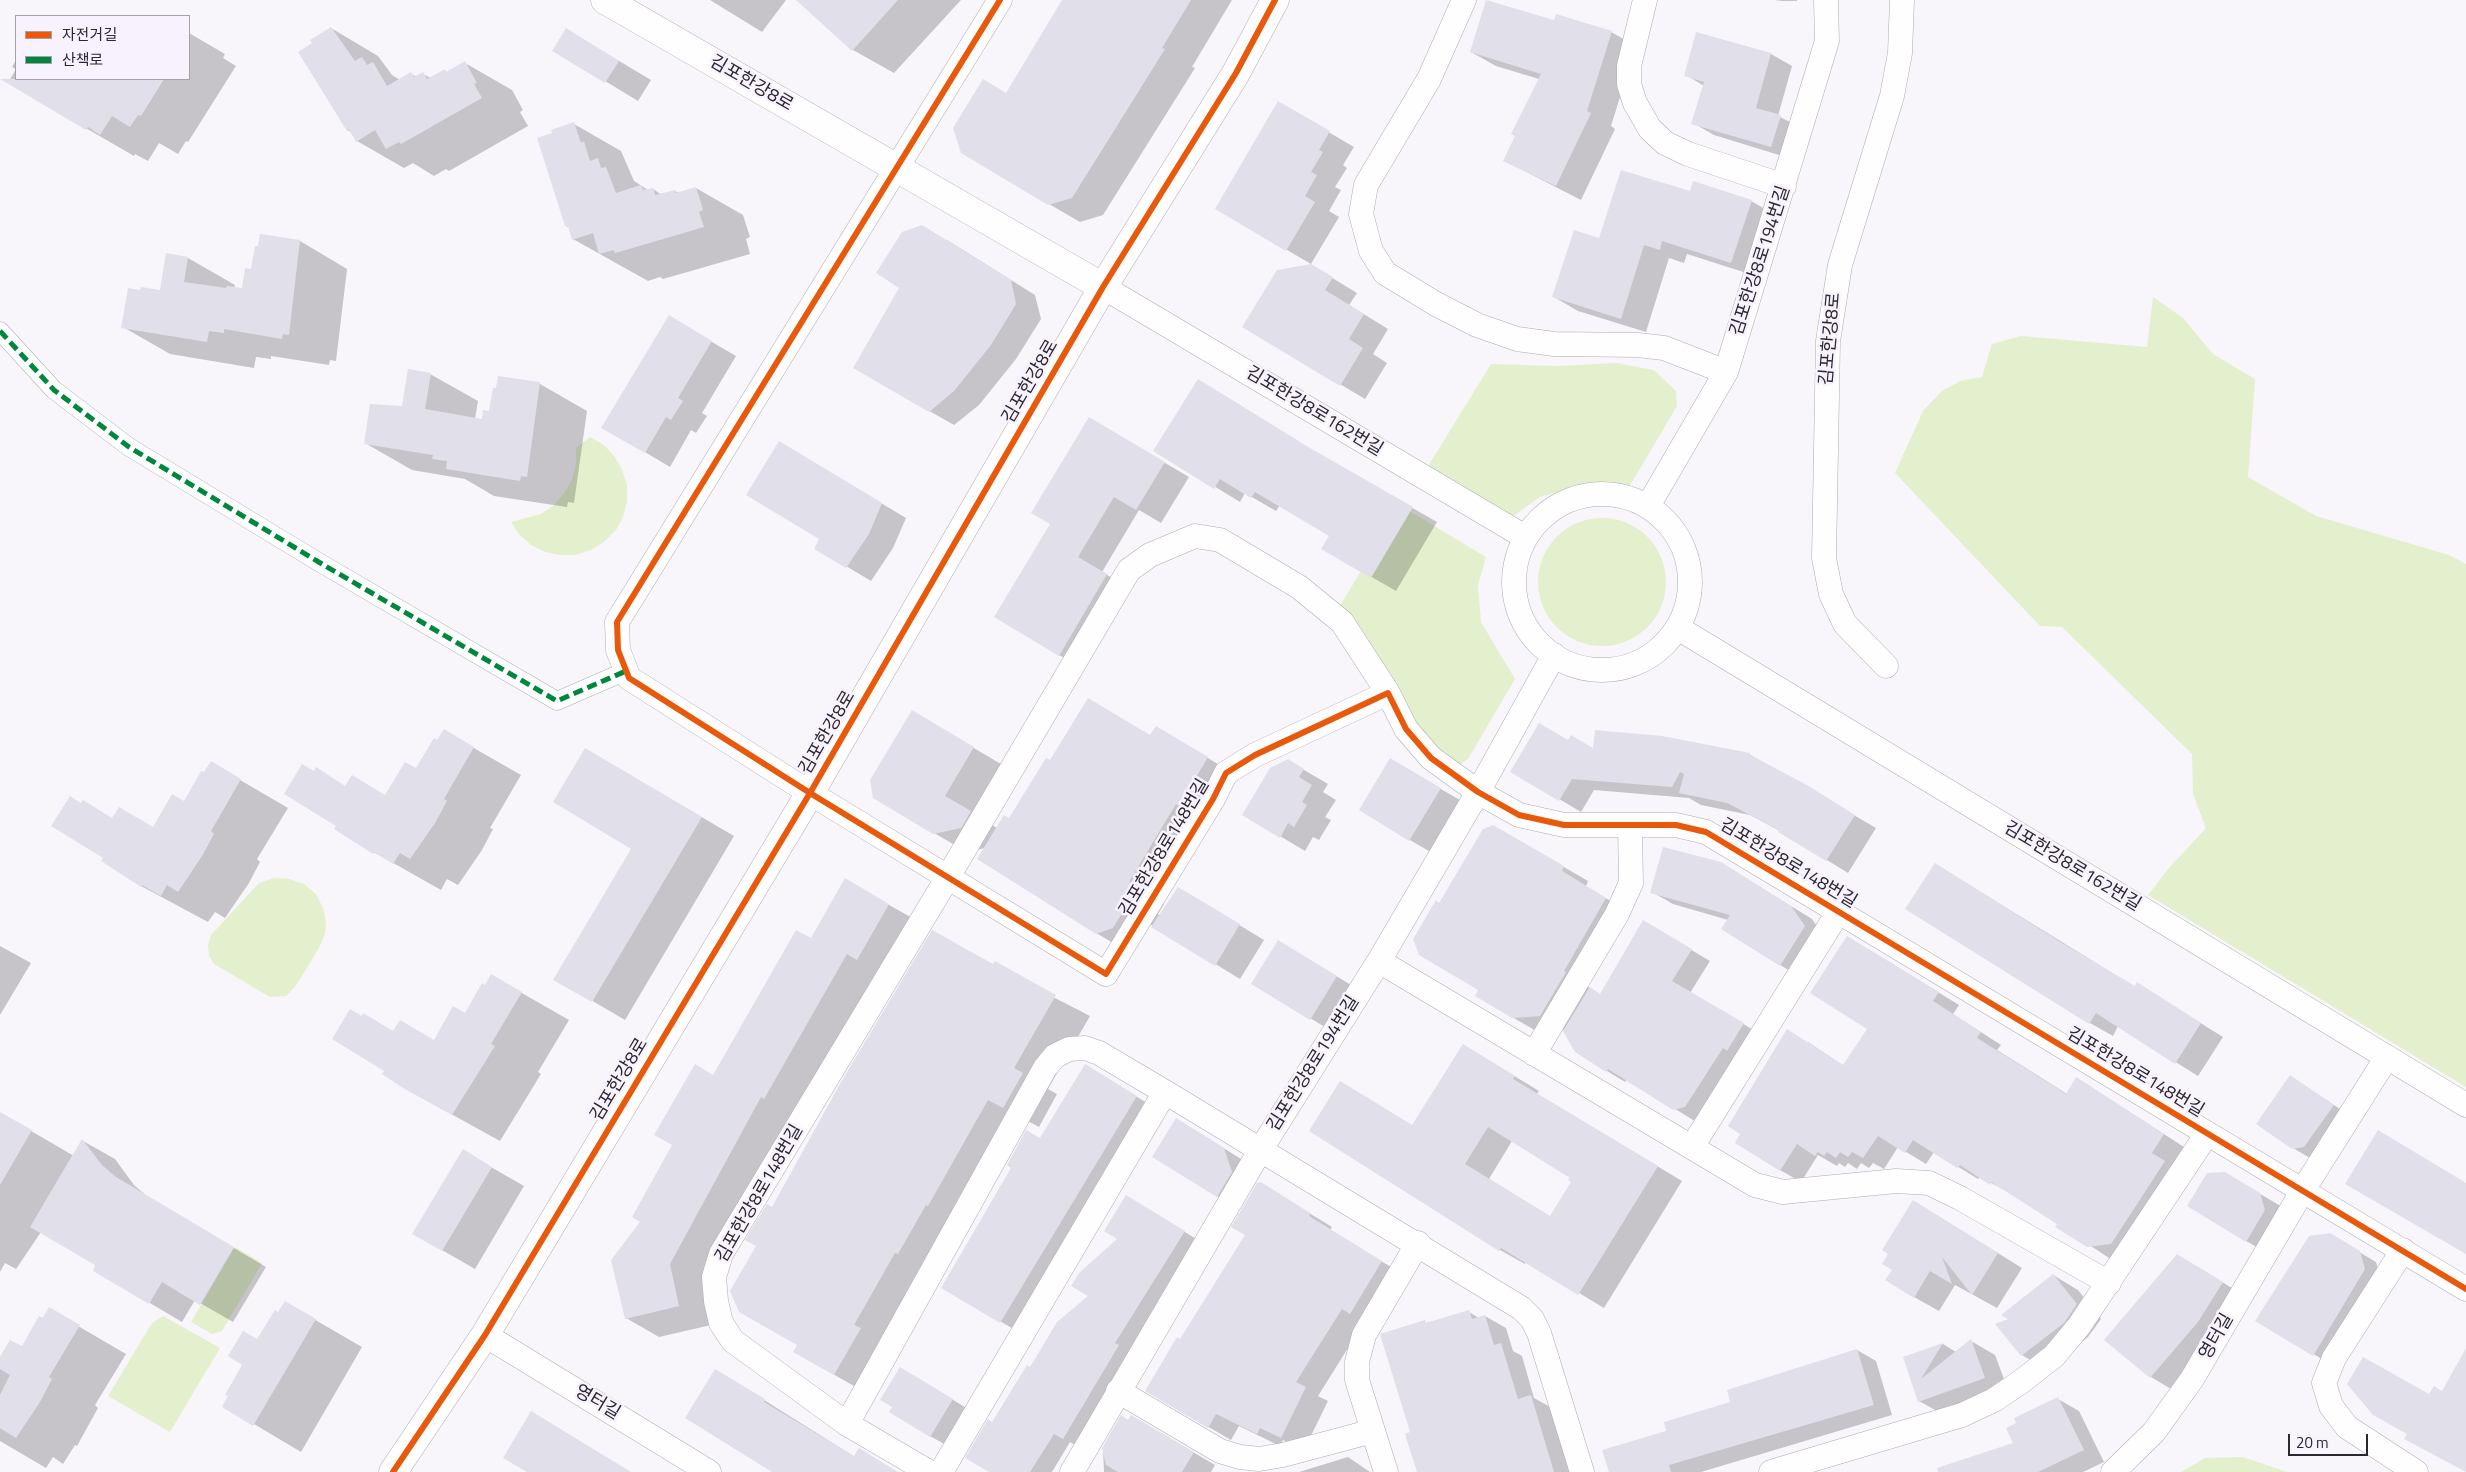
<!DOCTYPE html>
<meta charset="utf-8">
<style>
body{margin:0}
#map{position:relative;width:2466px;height:1472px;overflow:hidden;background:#f8f5fb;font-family:"Titillium Web","Noto Sans KR",sans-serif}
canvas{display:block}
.legend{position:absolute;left:15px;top:15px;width:175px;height:65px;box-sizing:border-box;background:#f8f2fe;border:1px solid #a6a1ab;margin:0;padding:6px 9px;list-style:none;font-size:15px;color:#2a272e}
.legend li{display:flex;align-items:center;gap:10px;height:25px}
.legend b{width:25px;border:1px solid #a6a1ab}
.scale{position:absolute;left:2288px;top:1434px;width:80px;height:22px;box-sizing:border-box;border:2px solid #2a272e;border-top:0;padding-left:6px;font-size:15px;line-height:18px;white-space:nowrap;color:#2a272e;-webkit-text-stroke:4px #f8f2fe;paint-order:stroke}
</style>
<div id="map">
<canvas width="2466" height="1472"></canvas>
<ul class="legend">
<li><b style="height:6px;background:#e8590c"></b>자전거길</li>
<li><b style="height:6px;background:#00873e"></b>산책로</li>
</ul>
<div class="scale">20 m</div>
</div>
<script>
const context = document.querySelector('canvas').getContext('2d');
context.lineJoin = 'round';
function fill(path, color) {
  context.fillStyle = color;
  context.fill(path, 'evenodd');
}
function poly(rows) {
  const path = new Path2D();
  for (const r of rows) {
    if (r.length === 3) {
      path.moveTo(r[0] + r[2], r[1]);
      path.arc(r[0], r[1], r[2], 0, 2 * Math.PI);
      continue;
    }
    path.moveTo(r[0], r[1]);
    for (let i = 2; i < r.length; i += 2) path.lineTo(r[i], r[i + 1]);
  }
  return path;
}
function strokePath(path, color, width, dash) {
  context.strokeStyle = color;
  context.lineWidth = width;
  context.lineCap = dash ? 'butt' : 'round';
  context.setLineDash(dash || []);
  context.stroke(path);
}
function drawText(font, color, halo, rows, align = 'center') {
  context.font = font + ' "Titillium Web","Noto Sans KR",sans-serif';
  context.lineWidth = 5;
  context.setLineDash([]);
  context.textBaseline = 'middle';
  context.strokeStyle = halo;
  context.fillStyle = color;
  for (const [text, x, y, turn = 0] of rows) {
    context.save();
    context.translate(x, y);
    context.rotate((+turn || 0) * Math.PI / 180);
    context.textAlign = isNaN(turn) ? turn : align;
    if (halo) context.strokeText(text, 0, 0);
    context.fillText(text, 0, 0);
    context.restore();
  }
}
const green = poly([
 [2153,297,2183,318,2213,354,2255,379,2248,477,2316,516,2449,555,2466,564,2466,1087,2148,895,2169,868,2206,828,2193,794,2192,754,2062,627,2040,626,1895,473,1923,411,1942,391,1960,381,1982,377,1992,344,2021,336,2147,347],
 [1616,363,1654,370,1676,391,1677,406,1625,494,1611,489,1576,487,1540,497,1509,519,1427,468,1491,364,1557,366],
 [590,437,604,445,615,457,622,470,627,485,627,501,623,517,616,530,604,542,591,550,575,555,560,555,545,552,531,545,519,534,511,522,541,514,554,505,564,493,572,480,576,464,576,448],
 [1401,506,1486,557,1478,585,1481,622,1515,679,1468,759,1457,767,1445,767,1339,607],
 [1602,582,64],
 [274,878,289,879,304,884,316,894,323,908,326,922,325,934,319,948,295,987,286,996,270,997,214,964,209,956,208,945,211,935,259,883],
 [235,1247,262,1263,222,1331,212,1334,191,1322],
 [163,1316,220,1348,170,1432,108,1396,152,1323],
 [2243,1457,2287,1472,2181,1472,2205,1458]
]);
const shadow = poly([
 [710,0,786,0,762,32],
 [798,0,961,0,894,73,853,50],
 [1063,0,1232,0,1192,67,1195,68,1103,215,1080,222,1049,204,1006,94],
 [1774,0,1797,0,1797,1,1782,1],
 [1555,21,1611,32,1636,46,1611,126,1615,129,1581,200,1505,161,1539,79,1496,66,1471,52],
 [331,28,378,56,392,75,400,80,411,74,417,77,423,74,431,78,445,71,448,73,465,63,512,90,523,110,520,112,528,126,449,171,446,169,434,176,413,163,404,168,357,141,352,132,347,130,313,43],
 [189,33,225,54,223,58,236,66,188,142,186,141,178,154,159,143,148,161,135,154,134,156,8,83,16,69,12,67,16,60,16,79,189,79],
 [1697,34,1771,54,1792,66,1778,116,1802,128,1792,159,1714,135,1693,123,1704,86,1686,75],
 [599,49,651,80,638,101,554,50],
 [1279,103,1354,147,1343,165,1347,168,1335,187,1341,190,1329,211,1339,217,1311,264,1217,209],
 [574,124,621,151,634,181,648,190,653,189,662,195,675,191,679,193,696,188,743,215,750,237,746,239,750,254,663,279,660,277,648,281,573,239,570,228,566,226],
 [1690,193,1751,201,1776,215,1756,276,1687,254,1684,263,1669,258,1646,332,1578,311,1554,297,1600,240],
 [261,235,300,241,347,269,336,361,330,360,329,365,271,356,271,359,256,357,254,368,170,354,123,327,161,291,188,258,235,285,234,288,243,289,252,270],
 [947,240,1035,295,1041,319,1016,359,979,405,954,425,854,368],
 [1311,265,1357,293,1349,305,1388,329,1373,354,1387,363,1365,399,1244,327],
 [669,317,736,356,702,413,707,416,696,433,691,430,670,467,603,427],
 [430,374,478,401,475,419,483,421,490,412,499,377,540,384,587,411,574,503,568,502,567,507,494,496,465,479,412,470,365,443,403,407],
 [1090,419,1189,477,1161,523,1139,510,1102,572,1131,589,1084,669,1059,655,1051,523],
 [1155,450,1330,461,1437,522,1396,591,1323,549,1331,535,1280,505,1276,511,1245,493,1240,502],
 [804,457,906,518,893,548,871,581,816,548,821,539],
 [444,731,521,775,490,828,493,829,482,850,458,885,447,879,441,890,356,842,338,826,314,772,316,769,346,787,386,796,417,770],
 [945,731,1006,767,977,816,997,828,1010,820,1051,762,1151,737,1180,741,1231,772,1152,896,1164,904,1158,914,1160,916,1203,903,1264,940,1240,979,1148,923,1120,947,1096,933,985,848,967,852,934,833],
 [1568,742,1594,750,1749,754,1876,828,1848,873,1780,831,1750,815,1701,805,1689,798,1594,790,1581,812,1512,771],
 [1287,760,1328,784,1323,792,1336,800,1325,817,1331,820,1319,840,1313,837,1305,851,1243,814],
 [211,763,288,808,257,859,260,862,249,883,225,918,215,912,208,922,141,886,113,819,154,828,184,802],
 [618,768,734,836,625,1020,555,979,633,848],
 [1415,774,1465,803,1434,854,1410,840],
 [1493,826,1588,881,1586,886,1630,913,1587,986,1600,995,1644,922,1710,961,1690,993,1762,1035,1704,1117,1693,1120,1627,1079,1625,1082,1607,1071,1566,1030,1538,1032,1512,1017,1480,990,1440,904],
 [1742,876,1812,919,1825,938,1801,977,1780,965,1728,920,1673,904,1652,892],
 [1958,878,2135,987,2138,984,2223,1037,2198,1076,2118,1026,2113,1036,2090,1023],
 [845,880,921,923,749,1199,702,1283,711,1325,659,1337,626,1318,642,1222,714,1076,811,940],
 [0,946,31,963,0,1015],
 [1868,949,1959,1005,1953,1014,2001,1045,1997,1050,2067,1094,2077,1078,2184,1147,2172,1166,2132,1255,2109,1258,2012,1194,1980,1177,1978,1179,1934,1152,1926,1164,1898,1147,1884,1169,1873,1163,1869,1168,1861,1163,1857,1169,1848,1163,1845,1167,1839,1163,1837,1166,1818,1155,1801,1182,1780,1170,1808,1042,1844,1066,1868,1028],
 [1303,956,1361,991,1335,1033,1253,984],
 [993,966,1090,1016,1048,1089,1057,1094,1039,1127,1024,1119,870,1395,794,1352,798,1344,758,1246,773,1208],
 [492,976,569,1020,538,1072,541,1074,500,1141,422,1098,394,1032,434,1041,465,1015],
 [1488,1060,1539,1091,1537,1094,1682,1181,1604,1308,1526,1261,1525,1264,1500,1250,1311,1130,1341,1082,1413,1126],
 [1512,1141,1571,1178,1573,1182,1551,1217,1489,1179],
 [1101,1075,1152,1106,1017,1331,943,1288,1041,1140],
 [2290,1076,2349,1115,2310,1158,2293,1148],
 [2,1114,74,1156,83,1141,115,1159,134,1185,148,1197,266,1267,233,1322,195,1300,182,1322,94,1270,97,1265,41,1232,16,1269,5,1263,0,1272,0,1118],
 [1193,1129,1241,1159,1248,1181,1234,1206,1217,1196],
 [463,1151,524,1186,475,1269,414,1234],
 [2250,1188,2284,1208,2271,1255,2246,1241],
 [1283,1197,1332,1227,1330,1230,1404,1275,1365,1321,1318,1396,1328,1401,1304,1450,1283,1440,1280,1446,1239,1426,1231,1440,1147,1391],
 [1143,1206,1201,1242,1080,1448,1070,1442,1052,1472,991,1472,992,1424,1090,1296,1119,1239],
 [1938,1216,2022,1268,1997,1308,1955,1285,1939,1311,1914,1297],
 [2329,1234,2376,1262,2381,1279,2330,1364,2257,1320],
 [2198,1267,2243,1295,2171,1389,2151,1377],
 [2053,1275,2078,1290,2101,1319,2088,1337,2047,1370,2022,1355,1997,1324,2011,1319],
 [286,1303,362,1347,301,1452,254,1424,279,1314],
 [49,1309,126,1354,95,1405,98,1408,77,1446,75,1445,63,1464,53,1457,46,1468,0,1441,0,1360,22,1348],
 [1469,1312,1479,1318,1485,1316,1506,1328,1513,1351,1522,1356,1534,1398,1552,1408,1572,1472,1418,1472,1412,1433,1383,1334],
 [1971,1341,1995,1355,2009,1392,1944,1415,1919,1401,1904,1358,1943,1344,1956,1352],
 [1857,1350,1876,1361,1892,1415,1701,1472,1611,1472,1668,1431],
 [917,1378,968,1409,946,1445,930,1436],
 [748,1390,855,1457,897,1472,775,1472],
 [2058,1399,2079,1411,2104,1462,2083,1472,1940,1472,2015,1443],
 [1132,1416,1215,1465,1211,1472,1104,1472,1103,1449],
 [1348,1457,1370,1472,1299,1472]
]);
const building = poly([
 [796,0,898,0,852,51],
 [1062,0,1191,0,1162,48,1165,49,1072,198,1048,205,961,153,953,128,983,79,1006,93],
 [1486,0,1554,20,1556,14,1612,31,1587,111,1591,113,1556,186,1503,161,1515,136,1511,134,1541,74,1470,52],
 [331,27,355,61,362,57,367,65,373,62,387,86,411,72,414,77,423,72,427,79,445,69,446,72,465,61,477,83,474,84,482,98,401,144,399,142,386,149,375,130,356,142,349,129,347,131,298,52,312,43,310,40],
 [566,28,619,61,605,83,552,51],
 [1696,32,1771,53,1756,108,1781,115,1771,147,1691,124,1704,82,1684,76],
 [0,79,164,79,141,116,138,115,130,127,112,116,100,135,88,127,86,130],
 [1278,101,1330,131,1319,150,1323,152,1311,172,1317,175,1305,196,1315,202,1286,251,1215,209],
 [574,122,581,143,584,141,590,161,598,158,601,168,606,167,616,193,641,185,643,190,653,188,655,195,675,190,676,193,696,187,703,210,699,212,704,227,615,253,614,250,599,254,593,233,572,240,568,226,565,226,537,138,552,133,551,130],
 [1621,170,1690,191,1693,181,1752,200,1731,263,1662,241,1660,250,1644,245,1621,319,1552,297,1574,230,1599,238],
 [922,225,1011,280,1016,304,991,345,954,391,929,412,853,368,899,288,876,273,902,232],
 [260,234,300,240,289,335,283,334,282,339,224,329,224,333,209,331,207,342,121,328,128,288,140,290,141,287,160,290,166,253,188,257,184,282,226,288,227,286,242,288,245,268,251,269,255,246,258,246],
 [1311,264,1333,277,1325,290,1364,314,1349,339,1363,348,1340,386,1242,327,1277,270],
 [669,315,712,341,678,398,683,401,671,420,666,417,645,453,601,428],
 [408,369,431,373,425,409,482,419,483,410,489,411,493,388,496,388,498,376,540,382,527,477,521,476,520,481,446,469,447,461,432,459,433,455,364,444,370,404,402,406],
 [1198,379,1310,448,1413,507,1371,578,1321,549,1329,536,1255,492,1251,498,1220,479,1214,489,1153,451],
 [1089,417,1165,462,1136,510,1114,497,1078,557,1107,574,1059,656,994,617,1050,524,1031,513],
 [779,441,882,503,869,534,846,568,814,549,819,539,746,495],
 [1088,698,1150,735,1156,726,1208,757,1179,806,1176,804,1129,882,1142,890,1127,913,1124,910,1113,928,1096,934,977,859,1004,815,1009,818,1046,758,1050,760],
 [912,710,974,747,945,796,971,811,961,828,933,834,873,798,870,780],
 [1539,723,1568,740,1571,735,1593,748,1595,730,1662,736,1750,753,1750,755,1807,785,1855,815,1826,861,1778,832,1779,830,1727,803,1679,793,1684,774,1680,772,1672,787,1572,779,1559,801,1510,772],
 [444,729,474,747,444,799,447,801,435,823,410,859,400,853,393,864,375,852,373,854,334,829,336,826,284,794,302,764,314,771,316,767,345,786,352,775,385,795,405,762,416,768,434,738,437,740],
 [585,748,702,817,592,1002,553,980,631,849,553,802],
 [1390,758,1441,788,1409,841,1359,810],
 [1288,759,1304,769,1299,777,1312,785,1302,802,1307,805,1294,827,1288,823,1280,838,1242,815,1270,768],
 [211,761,241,779,211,831,214,834,202,856,178,892,167,885,161,896,142,885,141,887,101,861,103,858,51,826,70,796,81,803,83,800,112,818,119,807,153,827,172,794,184,801,201,771,204,772],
 [1493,825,1564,866,1562,871,1606,898,1564,971,1566,972,1540,1016,1512,1018,1475,996,1478,990,1419,955,1413,939,1436,900,1439,903,1483,829],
 [1663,847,1721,862,1791,906,1805,926,1780,966,1721,929,1730,915,1650,893],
 [1935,863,2062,943,2135,986,2137,982,2201,1023,2175,1064,2096,1013,2089,1024,1905,909],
 [845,878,889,904,857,960,847,954,764,1099,761,1097,670,1264,679,1306,625,1319,611,1260,640,1222,632,1217,672,1145,654,1135,695,1064,713,1075,796,930,811,938],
 [1178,887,1240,924,1215,966,1151,927],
 [1643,920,1692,949,1672,981,1744,1023,1727,1051,1723,1048,1685,1107,1673,1110,1608,1069,1606,1072,1575,1052,1563,1031,1590,987,1600,994],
 [932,930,993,964,995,961,1056,995,1014,1068,1023,1073,1003,1108,988,1100,928,1206,926,1205,898,1254,895,1253,854,1325,861,1328,834,1375,793,1352,797,1345,739,1312,730,1291,756,1246,745,1240,767,1204,772,1207,841,1082],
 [1847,936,1939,992,1933,1001,1981,1032,1977,1038,2066,1094,2076,1077,2164,1134,2152,1153,2165,1161,2111,1244,2087,1247,2055,1227,2057,1224,1991,1182,1990,1185,1960,1165,1957,1168,1913,1140,1905,1153,1878,1136,1863,1158,1852,1152,1848,1157,1840,1152,1836,1158,1827,1152,1824,1156,1818,1152,1815,1156,1797,1144,1780,1171,1735,1143,1740,1134,1728,1126,1787,1029,1843,1065,1867,1029,1810,993],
 [1278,940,1337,976,1310,1020,1251,984],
 [491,974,522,992,491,1044,495,1046,452,1115,403,1088,382,1074,384,1071,332,1039,350,1009,362,1016,363,1013,393,1031,400,1020,434,1040,453,1006,465,1013,482,983,485,985],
 [1463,1044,1515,1076,1513,1079,1658,1166,1578,1295,1501,1248,1499,1251,1309,1131,1340,1081,1412,1125],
 [1488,1127,1570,1178,1568,1180,1571,1182,1550,1216,1465,1164],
 [1085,1064,1137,1096,1000,1323,941,1288,1011,1168,1007,1165,1026,1130,1040,1138],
 [2290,1075,2334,1105,2304,1147,2292,1149,2256,1124],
 [0,1112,32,1130,0,1185],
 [1176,1118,1224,1148,1232,1172,1217,1197,1152,1157],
 [2378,1130,2466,1183,2466,1254,2345,1184],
 [82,1139,102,1165,116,1177,234,1247,200,1305,162,1282,149,1304,93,1271,95,1265,30,1227],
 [463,1149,492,1167,442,1251,412,1234],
 [2225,1172,2260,1193,2265,1210,2246,1242,2187,1206,2207,1173],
 [1261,1182,1310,1213,1309,1216,1382,1261,1350,1314,1342,1309,1296,1382,1306,1387,1281,1438,1260,1428,1257,1434,1216,1414,1208,1428,1145,1391,1177,1337,1180,1339,1245,1235,1231,1227,1257,1183],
 [1126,1195,1185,1231,1115,1343,1119,1345,1063,1439,1054,1434,1030,1472,989,1472,965,1458,988,1419,992,1422,1027,1365,1030,1367,1057,1322,1088,1296,1071,1286,1079,1273,1117,1239,1104,1231],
 [1913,1200,1998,1253,1972,1295,1942,1257,1952,1284,1930,1271,1914,1298,1885,1280,1892,1270,1882,1264,1888,1254,1882,1250],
 [2330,1233,2360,1251,2365,1269,2313,1356,2255,1321,2309,1236],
 [2177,1254,2223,1282,2198,1322,2150,1378,2104,1340],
 [2053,1274,2077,1304,2064,1323,2021,1356,1995,1324,2008,1319,2001,1315],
 [285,1301,316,1319,253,1426,222,1407,228,1396,225,1395,242,1365,228,1356,243,1331,257,1339,275,1310,278,1312],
 [49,1307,80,1325,49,1377,52,1379,40,1402,16,1438,0,1428,0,1395,10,1375,0,1369,0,1357,10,1340,22,1346,39,1316,43,1318],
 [1469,1310,1472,1319,1485,1315,1494,1345,1501,1343,1518,1399,1531,1395,1554,1472,1417,1472,1405,1434,1410,1432,1380,1334,1425,1320,1426,1323],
 [1971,1339,1985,1378,1918,1402,1903,1357,1943,1343,1921,1379],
 [2466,1348,2466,1472,2404,1439,2407,1434,2373,1415,2347,1384,2363,1357,2429,1394,2434,1386,2442,1391],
 [1857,1349,1874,1405,1669,1465,1671,1472,1609,1472,1602,1450,1666,1431,1664,1422,1730,1402,1727,1390],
 [900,1367,953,1399,930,1437,889,1412,892,1407,880,1400],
 [715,1369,765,1399,764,1402,854,1456,859,1448,898,1472,772,1472,685,1418],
 [2058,1397,2084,1450,2038,1472,1938,1472,1937,1468,2013,1443,2006,1428,2016,1423,2014,1418],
 [531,1411,631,1472,527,1472,503,1458],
 [1121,1415,1128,1420,1131,1415,1194,1452,1182,1472,1118,1472,1106,1465,1102,1448]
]);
const pedestrian = poly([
 [0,331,54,390,129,447,322,564,557,701,626,671]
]);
const minor = poly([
 [1000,0,617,622,618,650,629,678,810,793,1106,974,1213,799,1226,773,1255,755,1388,693,1406,729,1431,758,1478,792,1519,815,1564,825,1676,825,1706,832,2466,1289],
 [1464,0,1429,79,1366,185,1361,214,1371,251,1385,273,1436,304,1477,325,1517,339,1554,344,1638,345,1664,348,1726,372],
 [1645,0,1629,66,1629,84,1635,103,1650,129,1665,143,1688,154,1784,186],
 [1103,287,1525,537],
 [1602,582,88],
 [1648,506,1726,372,1827,41,1826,0],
 [1678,628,2466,1105],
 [1886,666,1845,624,1831,594,1824,558,1828,341,1840,265,1892,96,1900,53,1902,0],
 [1379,961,1755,1185,1783,1192,1896,1181,1929,1183,1960,1198,2109,1283],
 [1534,1054,1617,914,1631,883,1630,826],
 [1692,1147,1839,911],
 [2403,1250,2334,1358,2324,1383,2331,1406,2347,1427,2416,1472],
 [485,1335,709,1472],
 [1118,1391,1220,1451,1240,1457,1259,1459,1283,1455,1373,1431],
 [847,1424,1045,1068,1055,1056,1069,1049,1085,1048,1099,1053,1165,1092,1521,1308,1532,1319,1539,1333,1582,1472],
 [929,1472,847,1424,733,1341,721,1323,716,1301,714,1277,721,1254,948,877,1129,570,1150,555,1195,536,1220,540,1299,587,1342,622,1388,693],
 [941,1472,1165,1092],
 [1072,1472,1261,1149,1379,961,1478,792,1554,655],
 [1386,1472,1357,1380,1357,1362,1364,1335,1418,1243],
 [1771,1472,1962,1415,1994,1400,2022,1381,2054,1356,2079,1326,2207,1134],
 [2113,1472,2154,1432,2192,1379,2303,1190,2387,1057]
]);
const tertiary = poly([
 [605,0,1103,287],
 [393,1472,485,1335,810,793,1103,287,1236,73,1275,0]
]);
const quiet = poly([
 [0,331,54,390,129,447,322,564,557,701,626,671]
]);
const cycleway = poly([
 [1000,0,617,622,618,650,629,678,810,793,1106,974,1213,799,1226,773,1255,755,1388,693,1406,729,1431,758,1478,792,1519,815,1564,825,1676,825,1706,832,2466,1289],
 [393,1472,485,1335,810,793,1103,287,1236,73,1275,0]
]);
const streetNames = [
 ["김포한강8로",751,84,30],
 ["김포한강8로194번길",1761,261,-72],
 ["김포한강8로",1831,339,-85],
 ["김포한강8로",1031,382,-60],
 ["김포한강8로162번길",1314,412,31],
 ["김포한강8로",828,733,-60],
 ["김포한강8로148번길",1165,848,-59],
 ["김포한강8로148번길",1788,864,31],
 ["김포한강8로162번길",2072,867,31],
 ["김포한강8로194번길",1314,1064,-58],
 ["김포한강8로148번길",2135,1073,31],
 ["김포한강8로",620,1080,-59],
 ["김포한강8로148번길",760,1194,-60],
 ["영터길",2217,1337,-60],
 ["영터길",597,1403,31]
];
fill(green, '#e4f0cd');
fill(shadow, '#0003');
fill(building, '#e1dfea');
strokePath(pedestrian, '#aeacb1', 19);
strokePath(minor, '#aeacb1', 25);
strokePath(tertiary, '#aeacb1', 29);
strokePath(pedestrian, '#fefefe', 18);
strokePath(minor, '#fefefe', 24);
strokePath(tertiary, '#fefefe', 28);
strokePath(quiet, '#00873e', 5, [10, 5]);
strokePath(cycleway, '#e8590c', 6);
drawText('18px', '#2a272e', '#f8f2fe', streetNames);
</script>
